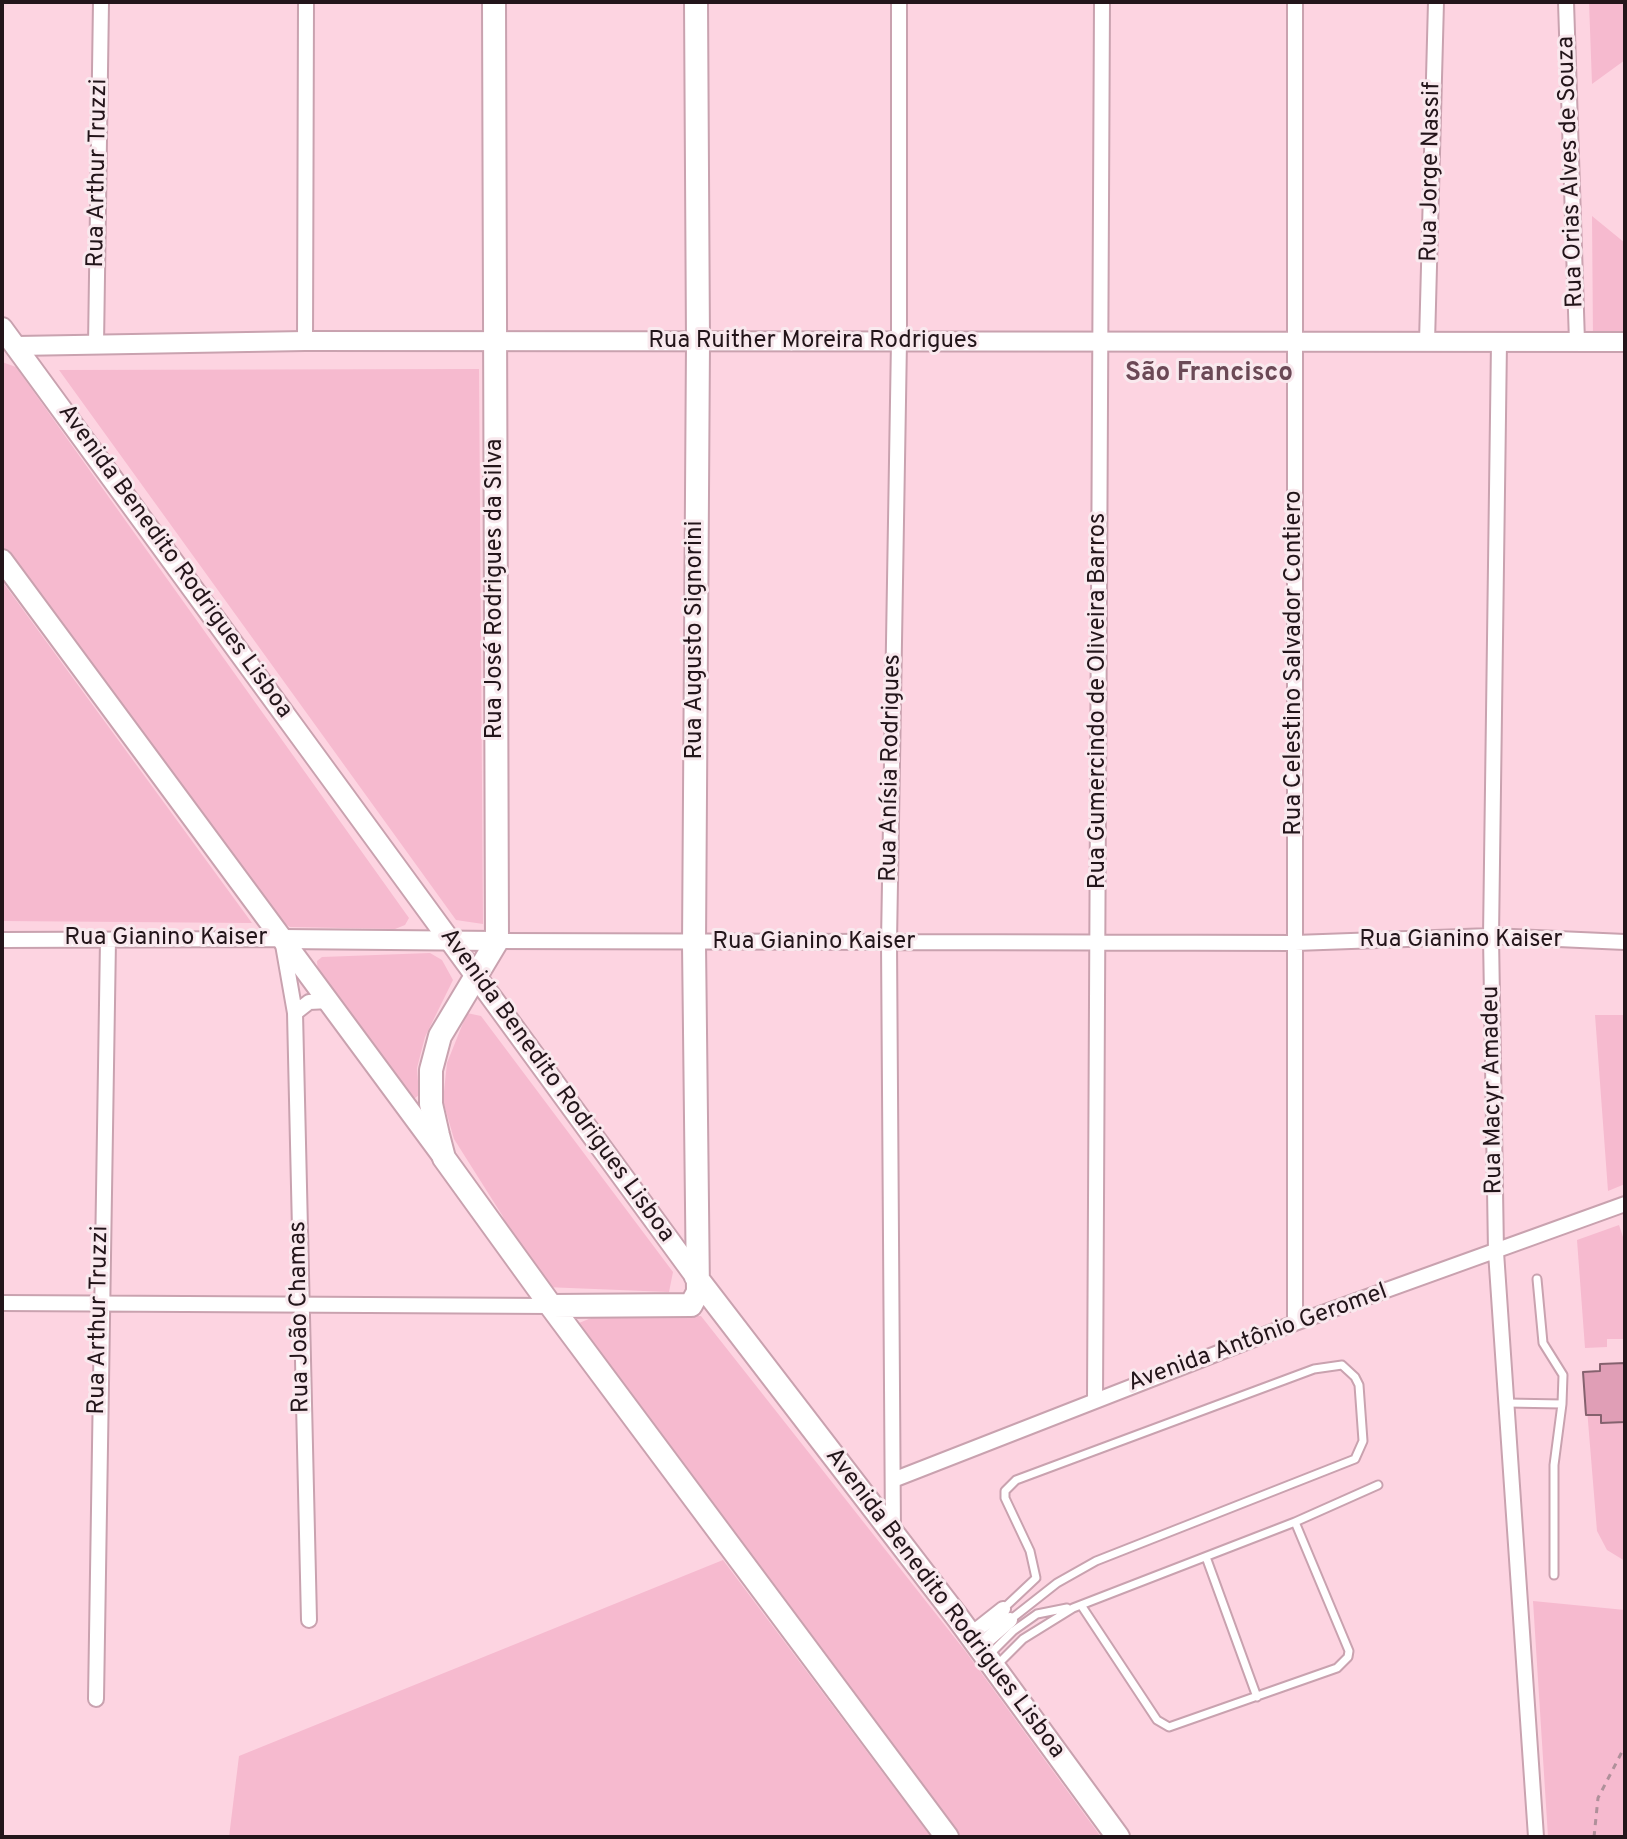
<!DOCTYPE html>
<meta charset="utf-8">
<style>
body{margin:0}
#map{position:relative;width:1627px;height:1839px;overflow:hidden;background:#fdd4e1;font-family:Overpass,sans-serif}
canvas{display:block}
.frame{position:absolute;inset:0;border:4px solid #23151a;pointer-events:none}
</style>
<div id="map">
<canvas width="1627" height="1839"></canvas>
<div class="frame"></div>
</div>
<script>
const context = document.querySelector('canvas').getContext('2d');
context.lineJoin = 'round';
function fill(path, color) {
  context.fillStyle = color;
  context.fill(path, 'evenodd');
}
function poly(rows) {
  const path = new Path2D();
  for (const r of rows) {
    path.moveTo(r[0], r[1]);
    for (let i = 2; i < r.length; i += 2) path.lineTo(r[i], r[i + 1]);
  }
  return path;
}
function strokePath(path, color, width, dash) {
  context.strokeStyle = color;
  context.lineWidth = width;
  context.lineCap = dash ? 'butt' : 'round';
  context.setLineDash(dash || []);
  context.stroke(path);
}
function drawText(font, color, halo, rows, align = 'center') {
  context.font = font + ' Overpass,sans-serif';
  context.lineWidth = 6;
  context.setLineDash([]);
  context.textBaseline = 'middle';
  context.strokeStyle = halo;
  context.fillStyle = color;
  for (const [text, x, y, turn = 0] of rows) {
    context.save();
    context.translate(x, y);
    context.rotate((+turn || 0) * Math.PI / 180);
    context.textAlign = isNaN(turn) ? turn : align;
    if (halo) context.strokeText(text, 0, 0);
    context.fillText(text, 0, 0);
    context.restore();
  }
}
const green = poly([
 [1589,2,1625,2,1625,60,1592,84],
 [1592,216,1625,243,1625,338,1593,339],
 [2,362,16,367,409,918,405,925,395,929,290,927,272,916,2,547],
 [479,369,483,924,456,920,59,370],
 [2,581,252,923,2,921],
 [430,953,442,960,453,980,425,1037,417,1068,419,1095,411,1101,318,976,317,961,322,957],
 [467,1013,481,1016,673,1272,669,1292,545,1287,524,1260,502,1215,454,1139,443,1101,447,1063],
 [1595,1015,1625,1015,1625,1184,1608,1191],
 [1619,1225,1625,1243,1625,1339,1607,1339,1607,1347,1585,1348,1577,1240],
 [596,1316,701,1316,966,1652,1101,1837,959,1837,594,1354,579,1323],
 [1587,1409,1625,1413,1625,1561,1607,1550,1597,1531],
 [723,1560,931,1837,229,1837,239,1756],
 [1533,1601,1625,1610,1625,1837,1548,1837]
]);
const building = poly([
 [1625,1363,1625,1422,1601,1423,1601,1415,1586,1415,1583,1372,1600,1371,1600,1364,1625,1363]
]);
const path = poly([
 [1594,1837,1598,1798,1625,1746]
]);
const service = poly([
 [1537,1279,1543,1343,1563,1375,1562,1404],
 [1507,1403,1562,1404,1554,1465,1554,1575],
 [1295,1522,1378,1485],
 [1206,1557,1257,1697],
 [1003,1609,1036,1578,1030,1551,1005,1498,1005,1491,1016,1480,1314,1369,1342,1365,1355,1377,1359,1385,1363,1441,1355,1459,1096,1561,1057,1583,1010,1620],
 [988,1656,1013,1631,1037,1614,1067,1608],
 [997,1665,1023,1639,1073,1608,1295,1522,1349,1651,1348,1657,1337,1668,1169,1727,1157,1720,1081,1605]
]);
const minor = poly([
 [1295,2,1295,1323],
 [1566,2,1577,342],
 [305,341,306,2],
 [1427,342,1436,2],
 [1499,342,1491,936,1496,1252,1536,1837],
 [96,345,101,2],
 [2,940,282,939,295,1013,309,1620],
 [497,941,1295,943,1491,936,1625,942],
 [295,1013,309,1002,330,1001],
 [2,1303,551,1306],
 [1095,1400,1102,2],
 [893,1480,1295,1323,1625,1204],
 [893,1534,889,942,899,341,899,2],
 [970,1635,1003,1609],
 [979,1647,1010,1620],
 [96,1699,108,940]
]);
const tertiary = poly([
 [17,346,305,341,1625,342],
 [282,939,497,941]
]);
const secondary = poly([
 [2,328,696,1277],
 [2,560,442,1155]
]);
const primary = poly([
 [494,2,497,941,440,1036,431,1070,431,1104,438,1135,444,1158,551,1306,947,1837],
 [696,1277,958,1618,1118,1837],
 [551,1306,691,1305,698,1292,694,944,698,343,696,2]
]);
const streetNames = [
 ["Rua Jorge Nassif",1432,172,-89],
 ["Rua Orias Alves de Souza",1572,172,-92],
 ["Rua Arthur Truzzi",99,173,-89],
 ["Rua Ruither Moreira Rodrigues",813,342],
 ["Avenida Benedito Rodrigues Lisboa",174,562,54],
 ["Rua José Rodrigues da Silva",496,589,-90],
 ["Rua Augusto Signorini",696,640,-90],
 ["Rua Celestino Salvador Contiero",1295,663,-90],
 ["Rua Gumercindo de Oliveira Barros",1099,701,-90],
 ["Rua Anísia Rodrigues",892,768,-89],
 ["Rua Gianino Kaiser",166,939],
 ["Rua Gianino Kaiser",1461,941],
 ["Rua Gianino Kaiser",814,943],
 ["Avenida Benedito Rodrigues Lisboa",556,1086,54],
 ["Rua Macyr Amadeu",1494,1090,-91],
 ["Rua João Chamas",301,1317,-91],
 ["Rua Arthur Truzzi",100,1320,-89],
 ["Avenida Antônio Geromel",1258,1339,-20],
 ["Avenida Benedito Rodrigues Lisboa",944,1604,53]
];
const neighbourhoodNames = [
 ["São Francisco",1209,375]
];
fill(green, '#f6bacf');
fill(building, '#e09eb6');
strokePath(building, '#85616e', 2);
strokePath(service, '#c9a2af', 11);
strokePath(minor, '#c9a2af', 18);
strokePath(tertiary, '#c9a2af', 22);
strokePath(secondary, '#c9a2af', 24);
strokePath(primary, '#c9a2af', 26);
strokePath(path, '#af909a', 3, [6, 6]);
strokePath(service, '#fff', 7);
strokePath(minor, '#fff', 14);
strokePath(tertiary, '#fff', 18);
strokePath(secondary, '#fff', 20);
strokePath(primary, '#fff', 22);
drawText('24px', '#23151a', '#f9e9ee', streetNames);
drawText('bold 26px', '#6b4956', '#f9e9ee', neighbourhoodNames);
</script>
